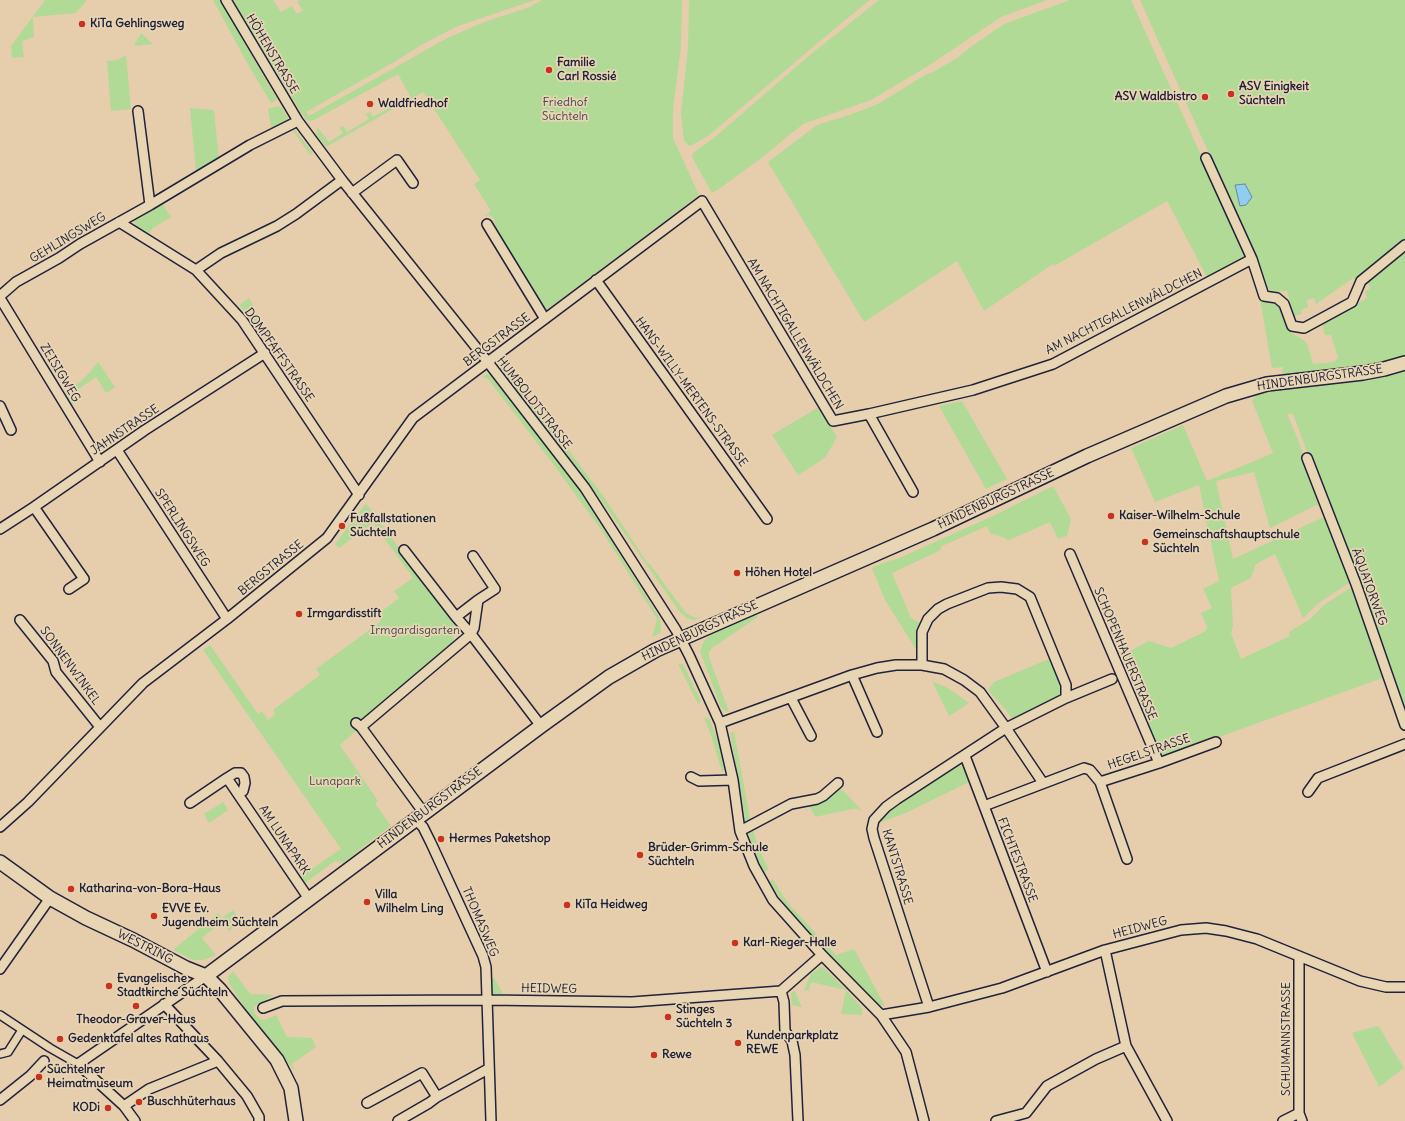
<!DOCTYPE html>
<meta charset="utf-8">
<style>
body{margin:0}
canvas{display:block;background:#e6cdac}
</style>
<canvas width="1405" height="1121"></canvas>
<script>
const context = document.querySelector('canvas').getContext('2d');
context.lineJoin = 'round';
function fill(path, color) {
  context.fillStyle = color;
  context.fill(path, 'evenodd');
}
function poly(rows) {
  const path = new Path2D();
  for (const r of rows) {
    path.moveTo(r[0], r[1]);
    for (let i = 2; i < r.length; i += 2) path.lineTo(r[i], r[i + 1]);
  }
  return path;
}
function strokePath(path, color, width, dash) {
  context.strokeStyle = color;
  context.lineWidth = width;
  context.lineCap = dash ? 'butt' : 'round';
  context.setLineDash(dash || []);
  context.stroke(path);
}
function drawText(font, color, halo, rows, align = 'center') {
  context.font = font + ' Delius,sans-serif';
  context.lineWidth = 3.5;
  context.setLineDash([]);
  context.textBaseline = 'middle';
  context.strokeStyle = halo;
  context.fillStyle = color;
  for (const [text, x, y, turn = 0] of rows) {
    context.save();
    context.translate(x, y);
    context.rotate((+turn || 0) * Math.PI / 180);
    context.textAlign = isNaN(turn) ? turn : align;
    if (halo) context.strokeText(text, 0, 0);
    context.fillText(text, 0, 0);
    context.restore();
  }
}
const green = poly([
 [45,0,87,0,76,13,33,17,34,37,22,41,24,57,12,58,11,46],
 [213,0,222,0,221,2,277,99,271,103,250,68],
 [233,0,273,0,281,12,292,6,297,14,303,10,297,2,300,0,535,0,458,26,421,45,401,58,306,112,309,116,449,37,487,21,530,7,542,0,682,0,681,48,673,109,673,138,699,195,545,311,496,234,494,218,489,215,484,216,491,211,474,184,480,180,423,92,326,147,316,134,317,129,318,128,329,142,343,133,339,128,343,126,347,132,369,119,366,114,370,112,373,117,410,96,398,74,312,121,306,120,258,43,264,40,261,35,255,38],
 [689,0,870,0,833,30,708,136,692,145,689,146,684,141,681,113,688,48],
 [879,0,1047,0,1001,17,928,66,871,100,803,124,760,159,719,189,712,193,692,157,694,152,715,137,810,55],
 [1070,0,1131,0,1247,257,1207,277,1167,201,1054,266,1053,264,984,311,957,261,864,322,768,162,817,125,849,115,878,104,925,75,933,72,957,58,972,46,1004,24],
 [1140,0,1405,0,1405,240,1360,278,1356,282,1353,278,1316,304,1314,298,1307,300,1308,307,1301,310,1302,314,1294,316,1287,291,1273,292,1265,286,1254,254],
 [141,33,153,44,134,46],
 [126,55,131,109,111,111,107,61,117,60],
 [277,106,281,107,288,118,287,122,274,128,271,126,268,109],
 [190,108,214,110,219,159,196,172],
 [291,128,294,129,313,153,310,155],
 [162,203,171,217,153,228,147,236,137,230,134,221],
 [1405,248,1405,358,1375,366,1282,377,1283,367,1272,368,1260,299,1278,306,1289,330,1293,334,1304,340,1308,346,1313,364,1334,362,1338,358,1331,335,1325,335,1322,324,1367,298,1365,292,1370,288,1367,280],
 [249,298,253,305,252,309,248,312,244,311,239,305],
 [258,313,262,320,254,326,250,320,251,316],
 [510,357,506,363,507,369,604,497,648,564,649,563,685,612,691,616,696,618,704,616,694,620,687,618,679,611,596,493,591,491,584,483,584,477,500,369,502,363],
 [98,362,115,387,106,393,96,377,74,392,78,398,77,401,69,407,65,400,64,395,67,390,81,381,91,371],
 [1405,368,1405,717,1293,414,1287,414,1297,437,1321,503,1270,528,1254,472,1216,481,1233,559,1326,516,1352,581,1320,602,1303,618,1275,554,1256,564,1251,578,1231,588,1233,626,1231,633,1241,659,1290,636,1289,632,1309,620,1324,605,1353,586,1385,677,1164,757,1140,707,1146,703,1126,653,1149,641,1171,648,1206,631,1207,626,1201,613,1212,608,1203,589,1219,581,1199,485,1155,502,1131,448,1183,425,1207,481,1273,453,1252,401,1257,393,1277,389],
 [487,374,490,375,574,482,578,484,585,493,585,498,659,617,661,626,660,633,652,637,657,619,602,531,551,461,488,379,482,377],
 [962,401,1007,479,986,489,939,406],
 [819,407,837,437,825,458,798,475,772,435],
 [1053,486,1071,519,1067,536,1058,539,1050,522,1007,541,1007,539,994,534,991,535,987,526,940,547,941,550,892,573,911,618,921,623,917,651,885,600,872,568,888,561,897,559,993,516],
 [366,503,455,625,453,645,340,745,378,801,375,803,391,826,376,837,343,863,335,861,305,883,301,876,341,849,203,650,210,645,258,714,262,711,268,720,275,714,273,710,320,675,316,669,380,622,382,611,399,598,394,591,413,578,373,523,339,548,335,544],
 [755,614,758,617,712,648,709,652,709,657,729,712,725,711,721,708,700,651,704,641,709,636],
 [1051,658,1061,683,1062,691,1057,697,1013,721,1006,710,988,690,994,682],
 [678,664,683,664,701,701,698,704],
 [932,681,948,688,969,703,949,716],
 [704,718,709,718,719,743,726,768,722,772,711,735],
 [734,732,750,818,748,822,744,823,743,818,745,817,730,733],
 [958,765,963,767,969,782,908,812,879,823,878,822,883,814],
 [842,789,863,812,858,809,852,809,815,817,808,803,818,800],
 [223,802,228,810,209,823,204,814],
 [750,829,753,830,758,847,769,870,764,872,756,856,748,832],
 [773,879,780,891,789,904,836,955,854,949,885,1006,876,1004,791,913,769,882],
 [233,910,241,921,229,931,222,922,202,938,216,955,203,960,193,960,173,950,218,913,222,918],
 [820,967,823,967,846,990,862,1008,862,1015,841,1014,846,990,811,982,809,991,804,990,811,974],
 [233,971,250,994,274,995,256,1005,254,1007,255,1014,259,1018,262,1020,267,1019,277,1015,277,1017,287,1037,312,1038,316,1047,292,1064,295,1071,256,1026,229,983,228,977],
 [494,978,497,983,503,994,491,994,490,979],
 [794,990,802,1007,792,1005,791,994],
 [1377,1026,1380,1028,1389,1044,1404,1068,1379,1087,1352,1033]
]);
const water = poly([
 [1245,184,1252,197,1246,205,1240,206,1235,185,1245,184]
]);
const pedestrian = poly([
 [0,1015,50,1048,78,1064],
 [0,1054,8,1052,22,1030]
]);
const minor = poly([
 [226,0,298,121,342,180,487,361,585,488,676,630,689,655,720,723,733,780,740,831,754,866,773,900,822,955,881,1015,906,1052,924,1121],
 [138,111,150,205],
 [1206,158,1252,259,1264,296,1277,298,1284,304,1292,326,1304,328,1352,302,1361,281,1405,245],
 [352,193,397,160,413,183],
 [119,222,196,270,242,320,359,495],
 [487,224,545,319],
 [196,270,221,253,277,226,296,214,342,180],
 [596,280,767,519],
 [0,296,16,282,59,258,80,244,150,205,250,145,298,121],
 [0,298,100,462],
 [0,406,11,430],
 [869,414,913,492],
 [117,450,227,619],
 [1307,458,1356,584,1405,725],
 [34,507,84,579,69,589],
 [0,529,34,507,145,430,265,353],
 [1070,554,1159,763],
 [473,556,495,589,478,600,474,628,471,634,541,726],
 [456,617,478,600],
 [20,620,53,661,56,672,100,727],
 [922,665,922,632,928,619,938,609,947,604,988,588,1001,587,1017,589,1030,597,1066,685,1066,698,1006,728,897,799,886,807,874,820,872,829,874,838,929,1007],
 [852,675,877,732],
 [791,698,811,736],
 [1066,698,1112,679],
 [356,723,361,727,424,813],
 [720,723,852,675,877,668,896,665,922,665,944,669,964,680,980,692,1006,728,1043,783],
 [361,727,471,634,456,617,404,550],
 [965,756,1047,972],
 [691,777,699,781,733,780],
 [227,778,235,773,241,773,244,777,245,783,243,791,239,794],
 [1100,782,1127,859],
 [1308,792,1318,778,1405,744],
 [190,803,227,778,309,899],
 [984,806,1084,768,1090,770,1100,782,1159,763,1216,742],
 [415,819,423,827,431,843,483,956,486,967,491,1121],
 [0,827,28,802,143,683,227,619,327,538,413,418,702,201,833,421,869,414,973,390,1053,364,1252,259],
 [740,831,791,804,817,799,823,796,838,783],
 [1105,950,1126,1046,1167,1121],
 [1299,956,1299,1113,1302,1121],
 [0,969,50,898],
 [781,991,784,1002,785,1031,792,1041,795,1055,798,1121],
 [164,1004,218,1061,247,1096,259,1117,259,1121],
 [263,1008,282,1001,488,1000,632,1002,781,991,822,955],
 [881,1015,929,1007,1002,988,1105,950,1181,930,1206,928,1226,931,1257,939,1360,981,1386,987,1405,987],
 [0,1100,30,1076,44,1061],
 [367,1103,422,1073,437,1097],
 [124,1106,149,1089,218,1061],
 [135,1121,124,1106,78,1064,206,976],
 [398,1121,429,1103,437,1097,488,1069],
 [996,1121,1026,1113,1047,1086,1096,1059,1126,1046],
 [1283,1121,1299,1113]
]);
const secondary = poly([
 [0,862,50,898,86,918,133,940,186,968,206,976,220,990,277,1060,291,1088,296,1121],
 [206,976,541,726,609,677,656,650,933,529,1087,456,1226,396,1267,384,1363,373,1384,369,1405,363]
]);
const markers = [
 [82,24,4,"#c8321e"],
 [549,70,4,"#c8321e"],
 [1231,94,4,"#c8321e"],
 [1205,97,4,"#c8321e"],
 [370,104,4,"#c8321e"],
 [1111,516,4,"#c8321e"],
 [342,526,4,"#c8321e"],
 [1145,542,4,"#c8321e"],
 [737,573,4,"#c8321e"],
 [299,614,4,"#c8321e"],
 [441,839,4,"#c8321e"],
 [640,855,4,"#c8321e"],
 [71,889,4,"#c8321e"],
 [367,902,4,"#c8321e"],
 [567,905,4,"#c8321e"],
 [154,916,4,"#c8321e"],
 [735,943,4,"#c8321e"],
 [109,986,4,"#c8321e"],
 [136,1006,4,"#c8321e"],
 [668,1017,4,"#c8321e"],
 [60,1039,4,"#c8321e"],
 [738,1043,4,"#c8321e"],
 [654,1055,4,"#c8321e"],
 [39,1077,4,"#c8321e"],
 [139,1102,4,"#c8321e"],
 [108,1108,4,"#c8321e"]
];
const poiNames = [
 ["KiTa Gehlingsweg",90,24],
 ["Familie",557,63],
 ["Carl Rossié",557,77],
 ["ASV Einigkeit",1239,87],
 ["Süchteln",1239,101],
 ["ASV Waldbistro",1197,97,"right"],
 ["Waldfriedhof",378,104],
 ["Kaiser-Wilhelm-Schule",1119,516],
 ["Fußfallstationen",350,519],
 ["Süchteln",350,533],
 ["Gemeinschaftshauptschule",1153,535],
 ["Süchteln",1153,549],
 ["Höhen Hotel",745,573],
 ["Irmgardisstift",307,614],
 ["Hermes Paketshop",449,839],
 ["Brüder-Grimm-Schule",648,848],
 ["Süchteln",648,862],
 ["Katharina-von-Bora-Haus",79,889],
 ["Villa",375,895],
 ["Wilhelm Ling",375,909],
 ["KiTa Heidweg",575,905],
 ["EVVE Ev.",162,909],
 ["Jugendheim Süchteln",162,923],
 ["Karl-Rieger-Halle",743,943],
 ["Evangelische",117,979],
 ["Stadtkirche Süchteln",117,993],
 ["Stinges",676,1010],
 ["Süchteln 3",676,1024],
 ["Theodor-Graver-Haus",136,1020,"center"],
 ["Kundenparkplatz",746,1036],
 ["REWE",746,1050],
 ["Gedenktafel altes Rathaus",68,1039],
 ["Rewe",662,1055],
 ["Süchtelner",47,1070],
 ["Heimatmuseum",47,1084],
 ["Buschhüterhaus",147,1102],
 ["KODi",100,1108,"right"]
];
const streetNames = [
 ["HÖHENSTRASSE",272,54,59],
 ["GEHLINGSWEG",68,238,-31],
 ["AM NACHTIGALLENWÄLDCHEN",1124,312,-27],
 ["AM NACHTIGALLENWÄLDCHEN",795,334,59],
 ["BERGSTRASSE",497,340,-37],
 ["DOMPFAFFSTRASSE",279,355,55],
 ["ZEISIGWEG",60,373,59],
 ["HINDENBURGSTRASSE",1320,378,-8],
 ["HANS-WILLY-MERTENS-STRASSE",691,392,54],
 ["HUMBOLDTSTRASSE",534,403,52],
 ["JAHNSTRASSE",125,430,-34],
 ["HINDENBURGSTRASSE",996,499,-25],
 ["SPERLINGSWEG",182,528,57],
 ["BERGSTRASSE",271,568,-39],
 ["ÄQUATORWEG",1369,587,70],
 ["HINDENBURGSTRASSE",700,631,-25],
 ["SCHOPENHAUERSTRASSE",1125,654,67],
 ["SONNENWINKEL",70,666,54],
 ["HEGELSTRASSE",1149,752,-19],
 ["HINDENBURGSTRASSE",430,808,-37],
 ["AM LUNAPARK",284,840,56],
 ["FICHTESTRASSE",1017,860,69],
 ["KANTSTRASSE",897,867,73],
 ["THOMASWEG",480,922,67],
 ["HEIDWEG",1140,928,-15],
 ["WESTRING",145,947,27],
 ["HEIDWEG",549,989,1],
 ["SCHUMANNSTRASSE",1287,1039,-90]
];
const parkNames = [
 ["Friedhof",565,103],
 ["Süchteln",565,117],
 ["Irmgardisgarten",415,631],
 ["Lunapark",335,782]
];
fill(green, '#b2da97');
fill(water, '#91cdf1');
strokePath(water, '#6589a8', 1);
strokePath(pedestrian, '#22223b', 10);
strokePath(minor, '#22223b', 12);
strokePath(secondary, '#22223b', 16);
strokePath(pedestrian, '#e8d5b3', 7);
strokePath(minor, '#e8d5b3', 9);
strokePath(secondary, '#e8d5b3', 13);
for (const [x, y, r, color] of markers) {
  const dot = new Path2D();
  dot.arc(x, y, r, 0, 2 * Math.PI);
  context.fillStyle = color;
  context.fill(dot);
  strokePath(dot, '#e8d5b3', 1.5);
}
drawText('bold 12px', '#22223b', '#e8d5b3', poiNames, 'left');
drawText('12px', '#22223b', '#e8d5b3', streetNames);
drawText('12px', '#3f474d', '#e8d5b3', parkNames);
</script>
